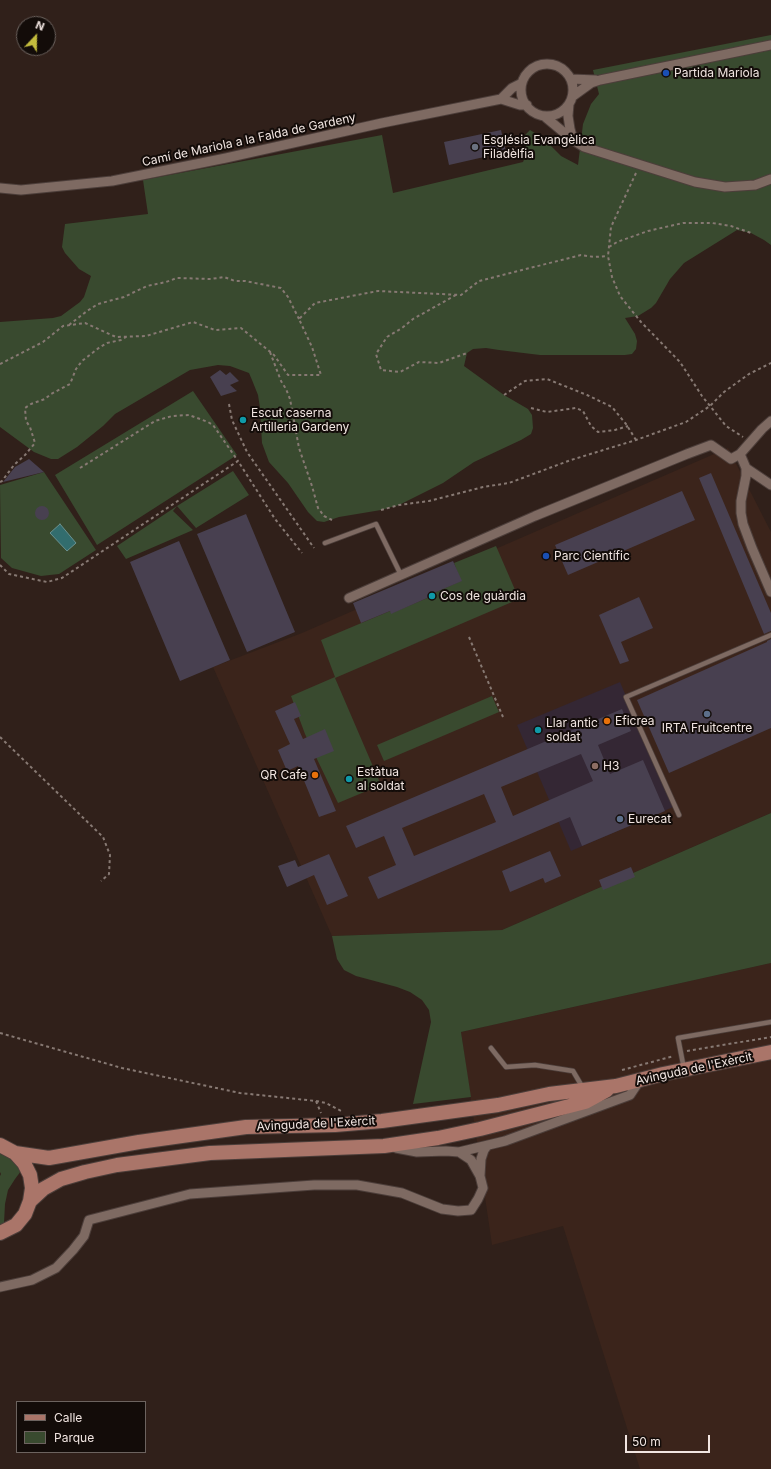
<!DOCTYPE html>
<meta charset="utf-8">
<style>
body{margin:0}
#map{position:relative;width:771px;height:1469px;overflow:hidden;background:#30201a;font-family:Inter,sans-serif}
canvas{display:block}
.legend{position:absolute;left:16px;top:1401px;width:130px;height:52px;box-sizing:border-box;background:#130c09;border:1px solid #6c635f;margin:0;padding:5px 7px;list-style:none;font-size:12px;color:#f1e5e1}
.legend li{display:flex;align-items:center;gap:8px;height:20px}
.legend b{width:20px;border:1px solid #6c635f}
.north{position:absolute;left:16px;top:16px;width:40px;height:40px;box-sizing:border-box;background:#130c09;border:1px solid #6c635f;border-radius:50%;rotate:22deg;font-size:11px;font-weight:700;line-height:16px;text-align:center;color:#f1e5e1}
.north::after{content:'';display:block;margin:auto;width:14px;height:18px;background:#c4bc3d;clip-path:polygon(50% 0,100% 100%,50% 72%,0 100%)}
.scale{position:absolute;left:625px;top:1435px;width:85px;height:18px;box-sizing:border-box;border:2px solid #f1e5e1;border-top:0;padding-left:5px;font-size:12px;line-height:14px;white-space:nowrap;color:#f1e5e1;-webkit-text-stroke:3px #130c09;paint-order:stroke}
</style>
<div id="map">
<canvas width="771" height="1469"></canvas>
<ul class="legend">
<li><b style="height:5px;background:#aa7569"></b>Calle</li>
<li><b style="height:11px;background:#394a2f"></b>Parque</li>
</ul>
<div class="north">N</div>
<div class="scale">50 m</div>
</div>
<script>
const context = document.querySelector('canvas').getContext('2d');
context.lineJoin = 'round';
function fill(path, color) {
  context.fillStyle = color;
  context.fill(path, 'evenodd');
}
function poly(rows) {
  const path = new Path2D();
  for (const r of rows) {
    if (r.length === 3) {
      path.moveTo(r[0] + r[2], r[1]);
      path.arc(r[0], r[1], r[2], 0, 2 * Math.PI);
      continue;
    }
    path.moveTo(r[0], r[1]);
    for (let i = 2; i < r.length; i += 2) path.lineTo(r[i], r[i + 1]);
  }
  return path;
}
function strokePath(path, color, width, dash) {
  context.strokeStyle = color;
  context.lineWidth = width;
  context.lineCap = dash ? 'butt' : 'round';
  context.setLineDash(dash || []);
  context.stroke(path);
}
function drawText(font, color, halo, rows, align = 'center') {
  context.font = font + ' Inter,sans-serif';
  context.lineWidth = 4;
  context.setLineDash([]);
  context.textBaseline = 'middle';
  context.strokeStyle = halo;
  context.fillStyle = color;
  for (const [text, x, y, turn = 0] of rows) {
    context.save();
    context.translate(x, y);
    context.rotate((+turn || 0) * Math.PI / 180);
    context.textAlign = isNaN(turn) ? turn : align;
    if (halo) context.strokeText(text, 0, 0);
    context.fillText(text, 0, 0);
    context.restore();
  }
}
const built = poly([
 [728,448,771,532,771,813,502,930,332,936,213,667,302,633],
 [771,963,771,1469,640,1469,563,1226,492,1245,461,1032]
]);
const education = poly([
 [620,682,673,807,571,851,517,725]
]);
const green = poly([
 [771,35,771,245,764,240,751,233,737,230,684,263,670,279,656,303,651,308,638,316,625,318,635,334,637,341,636,349,632,354,625,355,540,355,499,350,486,348,473,349,467,353,464,366,504,395,528,409,532,415,533,428,531,434,521,440,474,462,443,483,399,505,381,510,339,517,324,522,317,521,308,512,288,483,269,462,262,443,260,408,258,395,252,380,249,373,230,366,218,365,190,370,115,414,103,426,77,447,58,459,51,459,34,452,0,427,0,322,53,318,61,316,80,302,84,297,91,276,79,269,65,253,62,247,65,224,148,214,143,180,382,135,393,193,523,162,526,155,525,135,530,130,543,138,561,156,578,165,583,124,591,104,599,94,593,70],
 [193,391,237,455,97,545,55,475],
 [233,471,249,495,196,528,177,506,173,511,193,530,126,559,117,546,177,506],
 [44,472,96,550,59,574,41,576,12,568,1,558,0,485],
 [496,546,519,599,335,678,381,785,338,803,305,734,291,696,335,677,321,640,390,611,392,613,432,596,434,595,434,593,461,581,454,563],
 [492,696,499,712,384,761,377,745],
 [771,813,771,963,461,1032,471,1097,413,1104,431,1022,429,1010,422,1000,410,992,397,987,356,976,344,970,337,959,332,936,502,930],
 [0,1153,15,1161,21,1171,15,1179,8,1190,5,1204,4,1223,0,1225,0,1176,1,1174,0,1172]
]);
const water = poly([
 [60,524,76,543,67,551,50,533,60,524]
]);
const building = poly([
 [501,130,506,152,449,165,444,142],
 [220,370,226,375,230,372,239,381,230,385,237,391,221,396,210,377],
 [29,459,44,472,3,482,15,467],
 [711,473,771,613,771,631,764,634,699,478],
 [682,491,695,520,568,575,555,545],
 [42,513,7],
 [246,514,295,632,247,652,197,534],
 [179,541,230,660,180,681,130,562],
 [453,561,462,581,434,593,434,595,391,614,390,611,361,623,353,603],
 [639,597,653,628,621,642,629,661,620,664,599,615],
 [771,639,771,728,669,773,637,700,767,642,767,641],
 [295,702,301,716,294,719,303,739,325,729,334,751,314,759,336,811,319,817,298,766,287,771,278,750,290,744,275,711],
 [622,709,631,731,598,745,610,774,643,760,665,811,582,846,570,817,378,899,368,877,396,865,384,836,356,848,346,826],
 [581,754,593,781,513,816,501,787],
 [484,794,496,822,414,856,402,828],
 [550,851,561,876,545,883,543,878,510,892,502,871],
 [329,854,348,896,327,905,314,875,287,887,278,866,295,860,298,867],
 [631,867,635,877,603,890,599,880]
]);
const path = poly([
 [636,173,611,227,608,256,612,277,620,296,641,322,680,362,702,396,726,426,743,437],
 [609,247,617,242,648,231,683,223,712,223,731,226,751,233],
 [456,295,413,319,402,328,387,337,376,354,381,370,400,372,419,362,439,363,467,353],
 [69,325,87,311,98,304,124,297,147,286,166,282,177,278,211,279,224,277,235,281,245,281,281,288,288,297,299,319],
 [270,352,281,381,286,389,290,399,299,448,312,486,318,508,324,516,332,520],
 [0,364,43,342,63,326,85,323,116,337,146,336,193,322,215,330,241,328,274,355,288,375,321,375,312,347,299,319,315,303,378,291,461,295,479,281,581,255,594,257,608,256],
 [504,395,525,381,547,379,587,395,612,407,626,424,636,440],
 [229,404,232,420,247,452,314,548],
 [531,408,547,412,576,408,583,411,591,426,598,432,615,430,628,426],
 [80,468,155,421,172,416,189,415,208,422,213,425,238,461],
 [0,482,2,481,14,465,25,455,35,443,30,427,26,421,25,408,31,404,45,399,51,394,70,384,76,369,82,361,100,347,107,343,121,340,126,337],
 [381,510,399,505,429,501,483,487,509,483,571,460,636,440,686,422,710,406,724,392,749,374,771,363],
 [0,565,9,574,47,582,62,578,238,461,275,519,302,553],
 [469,637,503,717],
 [0,737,103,837,110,855,109,874,101,881],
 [0,1033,122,1068,240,1093,316,1101,326,1103,343,1112],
 [687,1051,771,1037],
 [622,1070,674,1056],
 [316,1101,321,1113]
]);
const service = poly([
 [325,543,376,524,401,575],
 [679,815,626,697,771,635],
 [491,1048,506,1067,535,1065,573,1071,583,1088],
 [684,1069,678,1038,771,1022]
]);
const minor = poly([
 [547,90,26],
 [571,79,596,80],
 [573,96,591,83,600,80,771,45],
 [501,99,512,88,522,83],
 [569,104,568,116,570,129,573,140],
 [544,116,573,140,584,147,695,182,725,187,755,185,771,179],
 [0,188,21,190,112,181,226,158,382,123,501,99,520,105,527,105],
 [740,454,746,468,771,485],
 [746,468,746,476,741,501,741,513,743,524,752,548,771,592],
 [349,598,535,516,687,454,711,445,731,459,740,454,762,429,771,421],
 [396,1148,417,1152,446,1151,459,1152,505,1141,630,1095,640,1080],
 [459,1152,471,1160,480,1176],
 [0,1287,32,1280,56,1268,73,1250,84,1236,89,1220,190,1194,314,1185,357,1185,402,1193,442,1209,458,1211,471,1210,478,1199,483,1188,480,1176,481,1159,484,1150,487,1146]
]);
const primary = poly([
 [0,1145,15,1153,24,1163,30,1175,32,1188,30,1201,25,1214,16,1225,0,1233],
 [15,1153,49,1158,139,1142,246,1127,335,1125,382,1121,498,1105,549,1094,616,1086,663,1074,771,1052],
 [30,1201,43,1189,61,1179,85,1172,117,1165,210,1153,384,1146,438,1138,480,1129,585,1102,607,1090]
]);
const markers = [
 [666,73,4,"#1a4fb4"],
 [475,147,4,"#6b7280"],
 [243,420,4,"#0f9aa8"],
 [546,556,4,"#1a4fb4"],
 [432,596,4,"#0f9aa8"],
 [707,714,4,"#5c6f8a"],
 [607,721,4,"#e8710a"],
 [538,730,4,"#0f9aa8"],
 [595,766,4,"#8d6e63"],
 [315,775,4,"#e8710a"],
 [349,779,4,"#0f9aa8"],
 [620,819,4,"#5c6f8a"]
];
const poiNames = [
 ["Partida Mariola",674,73],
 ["Església Evangèlica",483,140],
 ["Filadèlfia",483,154],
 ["Escut caserna",251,413],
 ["Artilleria Gardeny",251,427],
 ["Parc Científic",554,556],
 ["Cos de guàrdia",440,596],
 ["Eficrea",615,721],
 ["Llar antic",546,723],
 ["soldat",546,737],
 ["IRTA Fruitcentre",707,728,"center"],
 ["H3",603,766],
 ["Estàtua",357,772],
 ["al soldat",357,786],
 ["QR Cafe",307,775,"right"],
 ["Eurecat",628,819]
];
const streetNames = [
 ["Camí de Mariola a la Falda de Gardeny",249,140,-12],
 ["Avinguda de l'Exèrcit",694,1069,-12],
 ["Avinguda de l'Exèrcit",316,1124,-3]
];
fill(built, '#3b241b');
fill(education, '#342734');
fill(green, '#394a2f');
fill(water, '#326d6e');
strokePath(water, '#6b9190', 1);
fill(building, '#484050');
strokePath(service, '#4c3e3a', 6);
strokePath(minor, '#4c3e3a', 11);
strokePath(primary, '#4c3e3a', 16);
strokePath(path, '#877973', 2, [3, 3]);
strokePath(service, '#7e6a62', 4.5);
strokePath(minor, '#7e6a62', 9);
strokePath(primary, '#aa7569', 14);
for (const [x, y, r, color] of markers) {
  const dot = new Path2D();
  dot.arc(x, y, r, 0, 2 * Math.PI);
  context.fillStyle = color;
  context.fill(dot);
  strokePath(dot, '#130c09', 1.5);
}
drawText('12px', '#f1e5e1', '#130c09', poiNames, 'left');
drawText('12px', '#f1e5e1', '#130c09', streetNames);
</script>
